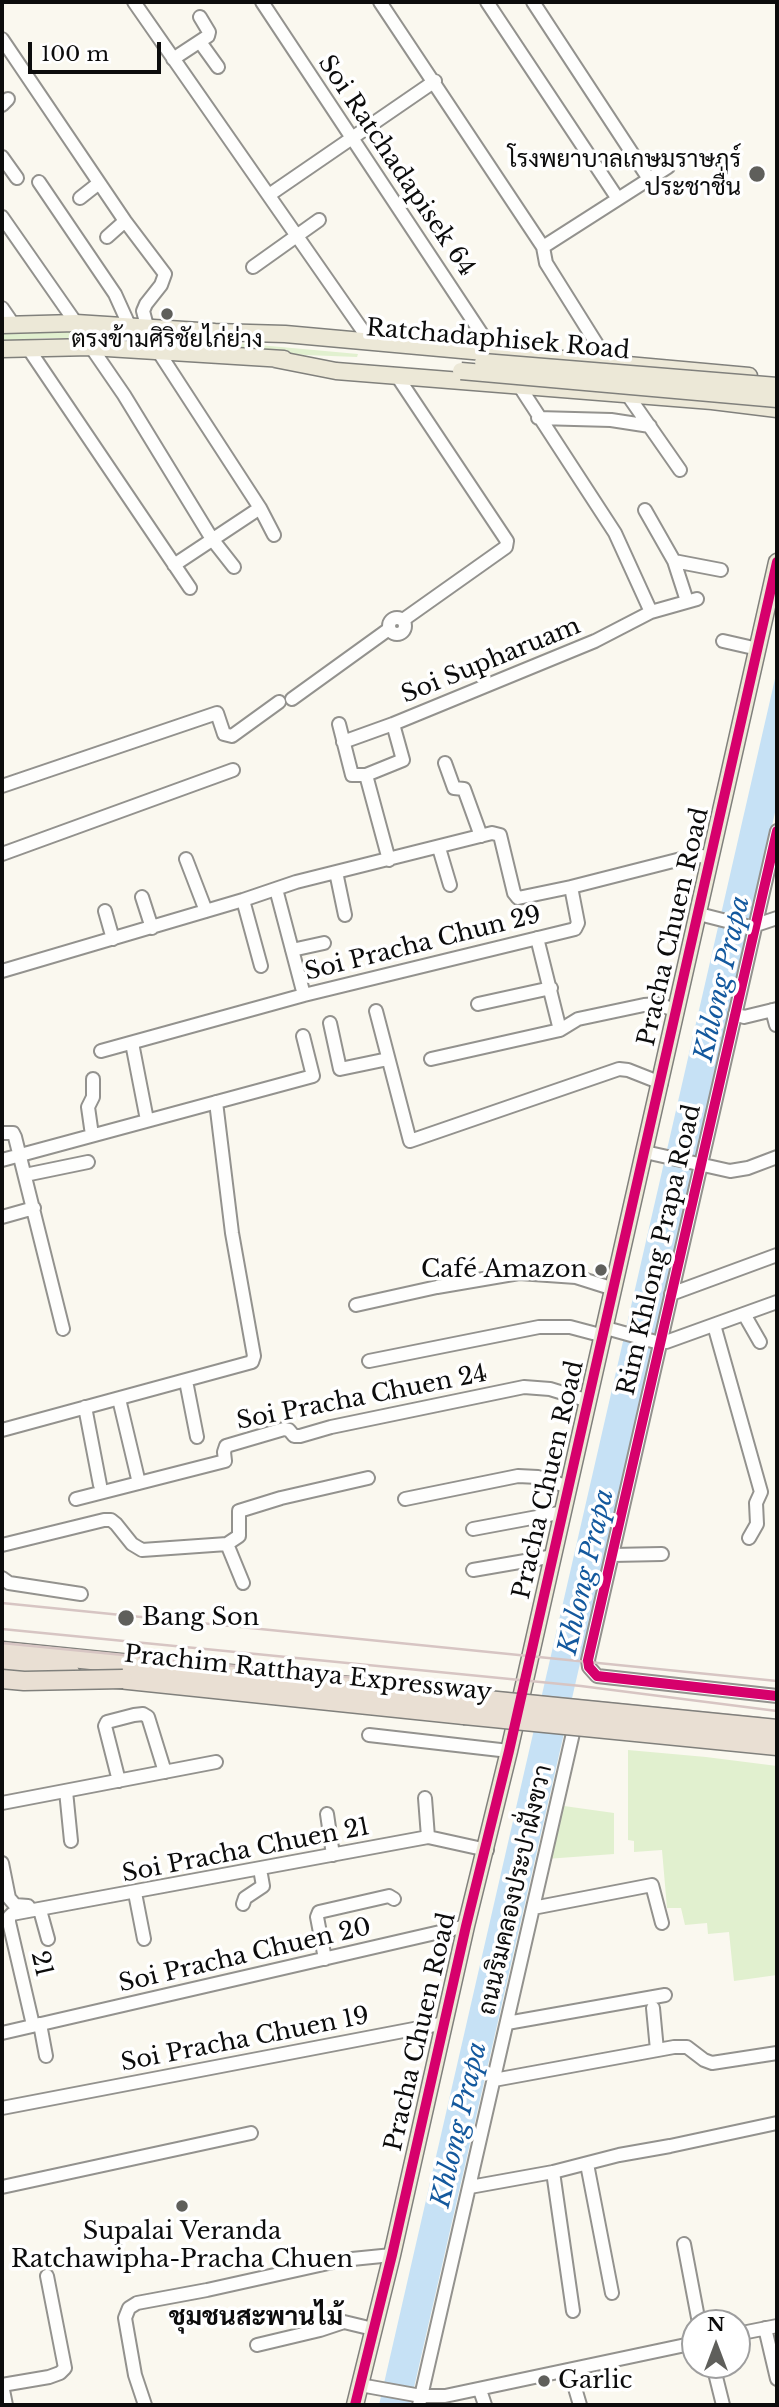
<!DOCTYPE html>
<meta charset="utf-8">
<style>
body{margin:0}
#map{position:relative;width:779px;height:2407px;overflow:hidden;background:#faf8ef;font-family:"Libre Baskerville",serif}
canvas{display:block}
.frame{position:absolute;inset:0;border:4px solid #0c0c0c;pointer-events:none}
.north{position:absolute;left:681px;top:2309px;width:70px;height:70px;box-sizing:border-box;background:#fff;border:2px solid #9e9e9e;border-radius:50%;rotate:0deg;font-size:19px;font-weight:700;line-height:28px;text-align:center;color:#0c0c0c}
.north::after{content:'';display:block;margin:auto;width:24px;height:32px;background:#5f5f5b;clip-path:polygon(50% 0,100% 100%,50% 72%,0 100%)}
.scale{position:absolute;left:28px;top:42px;width:133px;height:32px;box-sizing:border-box;border:4px solid #0c0c0c;border-top:0;padding-left:9px;font-size:21px;line-height:24px;white-space:nowrap;color:#0c0c0c;-webkit-text-stroke:5px #fff;paint-order:stroke}
</style>
<div id="map">
<canvas width="779" height="2407"></canvas>
<div class="frame"></div>
<div class="north">N</div>
<div class="scale">100 m</div>
</div>
<script>
const context = document.querySelector('canvas').getContext('2d');
context.lineJoin = 'round';
function fill(path, color) {
  context.fillStyle = color;
  context.fill(path, 'evenodd');
}
function poly(rows) {
  const path = new Path2D();
  for (const r of rows) {
    if (r.length === 3) {
      path.moveTo(r[0] + r[2], r[1]);
      path.arc(r[0], r[1], r[2], 0, 2 * Math.PI);
      continue;
    }
    path.moveTo(r[0], r[1]);
    for (let i = 2; i < r.length; i += 2) path.lineTo(r[i], r[i + 1]);
  }
  return path;
}
function strokePath(path, color, width, dash) {
  context.strokeStyle = color;
  context.lineWidth = width;
  context.lineCap = dash ? 'butt' : 'round';
  context.setLineDash(dash || []);
  context.stroke(path);
}
function drawText(font, color, halo, rows, align = 'center') {
  context.font = font + ' "Libre Baskerville",Sarabun,serif';
  context.lineWidth = 7;
  context.setLineDash([]);
  context.textBaseline = 'middle';
  context.strokeStyle = halo;
  context.fillStyle = color;
  for (const [text, x, y, turn = 0] of rows) {
    context.save();
    context.translate(x, y);
    context.rotate((+turn || 0) * Math.PI / 180);
    context.textAlign = isNaN(turn) ? turn : align;
    if (halo) context.strokeText(text, 0, 0);
    context.fillText(text, 0, 0);
    context.restore();
  }
}
const green = poly([
 [53,330,104,331,358,354,357,357,306,355,113,338,44,338,2,341,2,332],
 [628,1750,706,1757,777,1766,777,1975,734,1981,729,1932,708,1934,707,1923,685,1925,681,1908,667,1908,662,1850,634,1852,634,1841,628,1840],
 [564,1806,614,1813,614,1854,546,1859]
]);
const water = poly([
 [777,670,777,804,410,2405,379,2405]
]);
const minor = poly([
 [134,2,370,341],
 [262,2,495,354],
 [380,2,543,247,546,263,608,362],
 [487,2,618,199],
 [533,2,649,179],
 [2,39,125,221,165,274,161,285,146,304,143,311,147,326],
 [200,42,218,67],
 [173,59,208,36,209,32,200,17],
 [2,105,8,99],
 [2,157,17,178],
 [39,182,115,294,129,325],
 [269,195,435,81],
 [80,198,99,183],
 [2,217,76,323],
 [107,237,125,221],
 [543,247,668,167],
 [253,267,319,220],
 [2,308,13,324],
 [91,347,124,395,212,539,234,567],
 [28,348,190,588],
 [158,351,260,508,274,535],
 [397,376,507,541,506,547,403,620],
 [520,387,615,533,651,612],
 [627,394,680,470],
 [538,418,611,420,650,426],
 [645,510,674,561],
 [174,565,260,508],
 [687,601,674,561,721,570],
 [397,626,8],
 [723,641,758,649],
 [292,699,389,629],
 [339,724,352,775,366,775],
 [343,742,393,724,595,641,651,612,697,599],
 [445,763,454,788,464,789,481,836],
 [2,786,217,713,224,734,232,736,279,702],
 [777,831,588,1660,589,1667,597,1676,777,1696],
 [439,848,450,885],
 [2,854,233,770],
 [186,859,206,911],
 [389,860,366,775,403,760,393,724],
 [336,872,345,915],
 [276,889,304,995],
 [142,897,152,928],
 [243,900,261,966],
 [105,911,113,939],
 [699,914,750,927,777,918],
 [537,938,560,1030],
 [292,950,324,943],
 [2,971,243,900,296,882,492,833,500,835,514,893,518,898,571,887],
 [478,1004,551,988],
 [772,1010,776,1025],
 [376,1011,410,1141,619,1069,628,1070,661,1083],
 [735,1014,744,1017,777,1009],
 [330,1023,340,1069,388,1059],
 [132,1043,147,1120],
 [101,1051,304,995,575,929,578,923,571,887,685,858,701,856,711,858],
 [431,1059,560,1030,578,1019,644,1005,658,1004,677,1011],
 [2,1133,13,1133,15,1137,63,1329],
 [92,1135,88,1107,93,1097,93,1079],
 [645,1152,730,1171,748,1168,777,1157],
 [2,1160,313,1076,303,1036],
 [25,1175,88,1162],
 [2,1217,34,1208],
 [671,1294,777,1255],
 [356,1305,437,1287,519,1273,576,1277,614,1289],
 [744,1314,760,1342],
 [714,1325,761,1492,756,1503,757,1524,749,1538],
 [606,1328,656,1342,666,1342,777,1302],
 [369,1361,539,1327,570,1327,604,1336],
 [186,1381,197,1437],
 [119,1399,139,1483],
 [85,1407,100,1485],
 [2,1430,252,1362,254,1356,232,1233,216,1102],
 [76,1499,225,1461,224,1452,226,1446,284,1429,289,1430,294,1436,300,1436,331,1427,524,1387,550,1389,589,1401],
 [405,1499,518,1476,538,1477,569,1487],
 [473,1529,564,1512],
 [227,1544,243,1583],
 [2,1545,104,1520,111,1520,116,1524,132,1544,142,1550,227,1544,239,1536,239,1511,281,1498,368,1478],
 [612,1555,662,1554],
 [473,1570,554,1556],
 [2,1578,9,1583,81,1594],
 [369,1735,509,1751],
 [119,1781,105,1726,107,1722,134,1715,143,1714,148,1717,165,1772],
 [66,1791,71,1841],
 [425,1798,428,1837],
 [2,1803,216,1762],
 [327,1814,333,1855],
 [2,1863,9,1898,15,1905,28,1906],
 [135,1893,144,1939],
 [243,1904,245,1898,263,1886,260,1869],
 [533,1908,652,1885,662,1923],
 [40,1910,48,1939],
 [325,1959,317,1917,319,1912,389,1896,394,1899],
 [653,2008,657,2050],
 [507,2023,665,1995],
 [40,2024,46,2056],
 [33,2025,9,1922,9,1917,12,1914,428,1837,487,1850],
 [2,2033,466,1926],
 [494,2080,674,2047,687,2047,704,2060,712,2063,777,2053],
 [2,2108,445,2023],
 [587,2164,612,2293],
 [553,2172,573,2311],
 [2,2187,251,2133],
 [470,2187,553,2172,619,2155,670,2146,777,2123],
 [684,2244,699,2323],
 [765,2328,777,2379],
 [737,2334,777,2326],
 [257,2345,320,2330,344,2322,373,2329],
 [713,2365,723,2405],
 [570,2371,580,2405],
 [2,2385,49,2377,60,2373,65,2368,47,2276],
 [2,2385,6,2405],
 [360,2385,421,2396,445,2396,695,2343],
 [480,2390,485,2405],
 [145,2405,135,2375,125,2318,129,2308,137,2303,207,2290,342,2260,392,2255],
 [419,2405,576,1720]
]);
const major = poly([
 [2,325,76,323,215,332,285,334,749,376],
 [2,349,91,347,284,359],
 [275,359,336,371,712,401,777,409],
 [355,2405,392,2255,466,1926,509,1751,777,562]
]);
const highway = poly([
 [2,1651,467,1698],
 [2,1668,71,1674],
 [109,1678,464,1715]
]);
const rail = poly([
 [2,1603,777,1681],
 [2,1629,581,1686,777,1711],
 [2,1643,761,1718]
]);
const majorBridge = poly([
 [483,362,777,386],
 [461,371,777,399]
]);
const highwayBridge = poly([
 [2,1679,24,1681,123,1679],
 [467,1698,777,1729],
 [464,1715,777,1746]
]);
const cycleway = poly([
 [777,831,588,1660,589,1667,597,1676,777,1696],
 [355,2405,392,2255,466,1926,509,1751,777,562]
]);
const markers = [
 [757,174,9,"#5f5f5b"],
 [167,314,7,"#5f5f5b"],
 [601,1270,7,"#5f5f5b"],
 [126,1618,9,"#5f5f5b"],
 [182,2206,7,"#5f5f5b"],
 [544,2381,7,"#5f5f5b"]
];
const poiNames = [
 ["โรงพยาบาลเกษมราษฎร์",741,160],
 ["ประชาชื่น",741,188],
 ["ตรงข้ามศิริชัยไก่ย่าง",167,340,"center"],
 ["Café Amazon",587,1270],
 ["Bang Son",142,1618,"left"],
 ["Supalai Veranda",182,2232,"center"],
 ["Ratchawipha-Pracha Chuen",182,2260,"center"],
 ["Garlic",558,2381,"left"]
];
const streetNames = [
 ["Soi Ratchadapisek 64",396,166,56],
 ["Ratchadaphisek Road",498,340,5],
 ["Soi Supharuam",491,661,-22],
 ["Pracha Chuen Road",674,927,-77],
 ["Soi Pracha Chun 29",423,944,-14],
 ["Rim Khlong Prapa Road",660,1250,-77],
 ["Soi Pracha Chuen 24",362,1398,-11],
 ["Pracha Chuen Road",549,1480,-77],
 ["Prachim Ratthaya Expressway",308,1674,6],
 ["Soi Pracha Chuen 21",246,1851,-11],
 ["ถนนริมคลองประปาฝั่งขวา",516,1890,-77],
 ["Soi Pracha Chuen 20",245,1956,-13],
 ["21",41,1964,77],
 ["Pracha Chuen Road",421,2032,-77],
 ["Soi Pracha Chuen 19",245,2040,-11]
];
const waterNames = [
 ["Khlong Prapa",723,979,-77],
 ["Khlong Prapa",587,1572,-77],
 ["Khlong Prapa",460,2125,-77]
];
const neighbourhoodNames = [
 ["ชุมชนสะพานไม้",256,2318]
];
fill(green, '#e1f0cf');
fill(water, '#c6e1f5');
strokePath(minor, '#93928e', 16);
strokePath(major, '#80807c', 19);
strokePath(highway, '#80807c', 21);
strokePath(minor, '#fefefd', 12);
strokePath(major, '#ece8d7', 16);
strokePath(highway, '#e9dfd3', 18);
strokePath(rail, '#d7c5c3', 2.5);
strokePath(majorBridge, '#80807c', 19, []);
strokePath(highwayBridge, '#80807c', 21, []);
strokePath(majorBridge, '#ece8d7', 16);
strokePath(highwayBridge, '#e9dfd3', 18);
strokePath(cycleway, '#d6006c', 10);
for (const [x, y, r, color] of markers) {
  const dot = new Path2D();
  dot.arc(x, y, r, 0, 2 * Math.PI);
  context.fillStyle = color;
  context.fill(dot);
  strokePath(dot, '#fff', 2.5);
}
drawText('24px', '#0c0c0c', '#fff', poiNames, 'right');
drawText('24px', '#0c0c0c', '#fff', streetNames);
drawText('italic 26px', '#14599e', '#fff', waterNames);
drawText('bold 26px', '#0c0c0c', '#fff', neighbourhoodNames);
</script>
